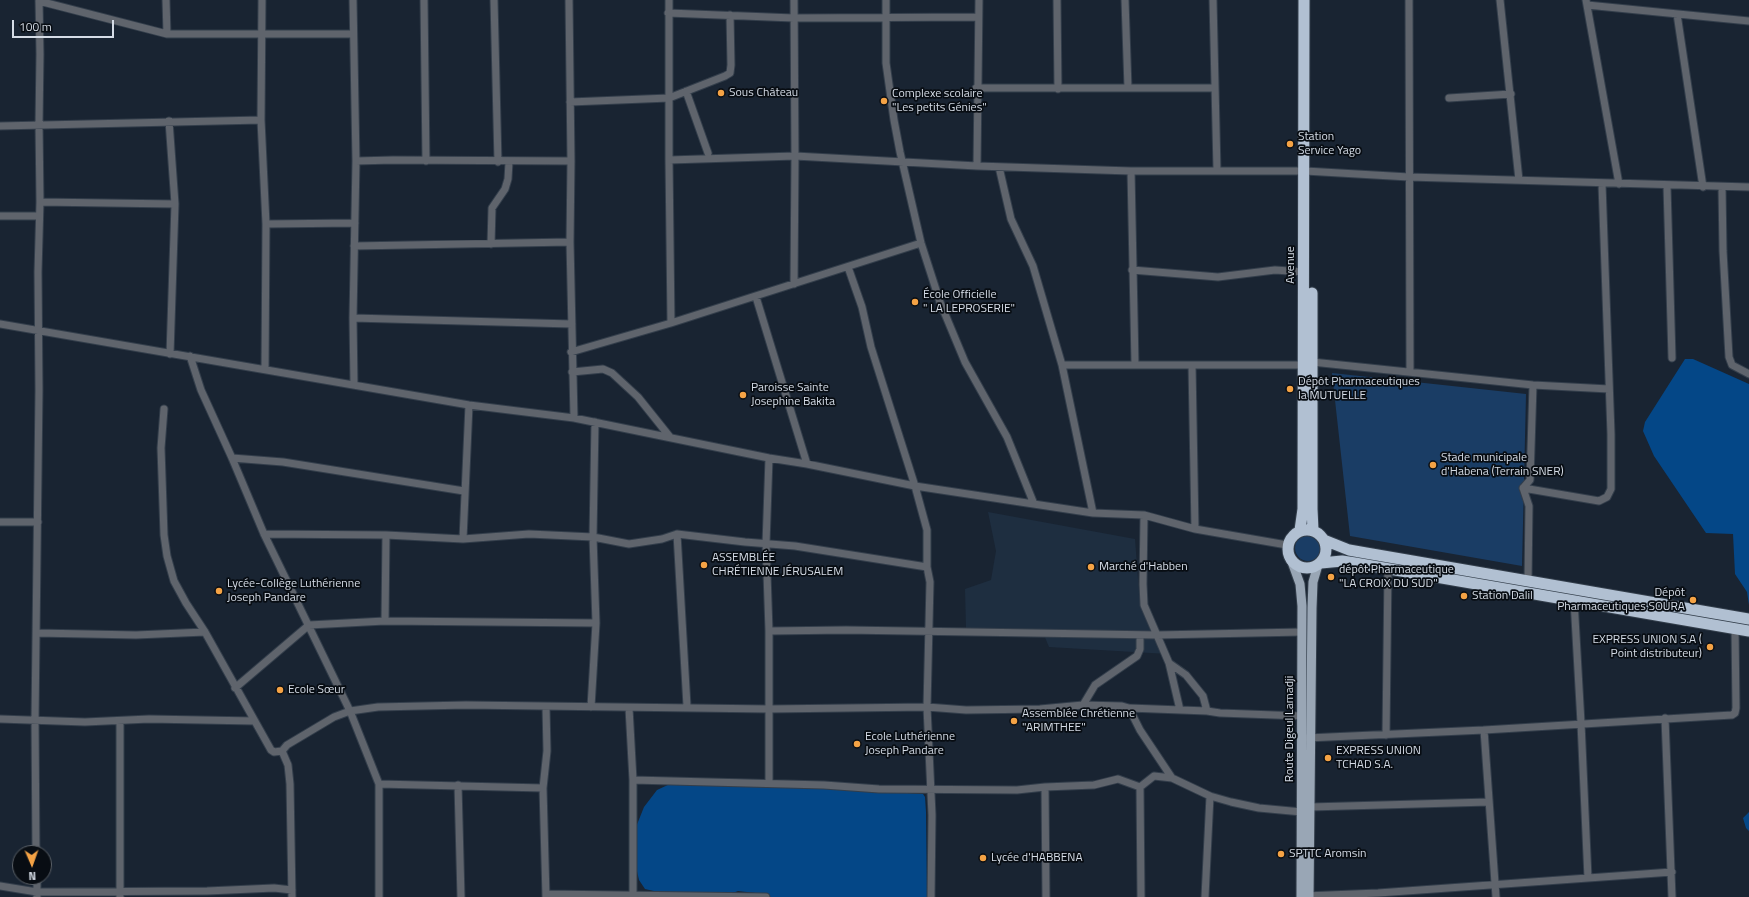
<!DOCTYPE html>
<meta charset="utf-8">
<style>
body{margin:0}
#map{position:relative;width:1749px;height:897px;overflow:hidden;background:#192432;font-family:"Titillium Web",sans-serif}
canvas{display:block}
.north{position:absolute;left:12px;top:845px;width:40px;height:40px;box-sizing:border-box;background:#080d13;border:1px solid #5a6067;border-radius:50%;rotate:178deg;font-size:11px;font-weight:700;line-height:16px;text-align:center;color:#d5dce6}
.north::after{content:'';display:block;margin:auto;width:14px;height:18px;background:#f5a345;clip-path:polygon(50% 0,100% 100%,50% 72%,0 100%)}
.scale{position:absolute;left:12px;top:20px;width:102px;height:18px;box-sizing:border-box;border:2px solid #d5dce6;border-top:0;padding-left:5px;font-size:12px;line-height:14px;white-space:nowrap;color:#d5dce6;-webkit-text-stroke:3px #080d13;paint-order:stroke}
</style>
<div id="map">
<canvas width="1749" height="897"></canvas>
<div class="north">N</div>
<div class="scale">100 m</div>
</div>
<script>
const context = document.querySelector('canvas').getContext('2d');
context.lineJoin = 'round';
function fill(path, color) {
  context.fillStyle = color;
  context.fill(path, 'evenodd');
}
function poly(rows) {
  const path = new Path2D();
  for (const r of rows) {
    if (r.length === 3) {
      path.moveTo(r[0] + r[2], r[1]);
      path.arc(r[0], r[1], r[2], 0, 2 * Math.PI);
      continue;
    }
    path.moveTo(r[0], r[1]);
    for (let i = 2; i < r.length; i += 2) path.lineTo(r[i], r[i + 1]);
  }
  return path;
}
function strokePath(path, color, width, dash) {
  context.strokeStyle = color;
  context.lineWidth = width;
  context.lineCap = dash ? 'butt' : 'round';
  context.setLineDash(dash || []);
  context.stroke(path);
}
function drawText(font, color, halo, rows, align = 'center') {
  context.font = font + ' "Titillium Web",sans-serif';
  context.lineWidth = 3.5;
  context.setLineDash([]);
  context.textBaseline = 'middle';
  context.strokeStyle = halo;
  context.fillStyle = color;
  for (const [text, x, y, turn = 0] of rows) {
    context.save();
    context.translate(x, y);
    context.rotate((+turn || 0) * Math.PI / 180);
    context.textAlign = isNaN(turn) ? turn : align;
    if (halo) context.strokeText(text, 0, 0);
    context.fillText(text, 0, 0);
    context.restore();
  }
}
const built = poly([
 [988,512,1135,539,1139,592,1168,654,1049,647,1042,630,966,628,965,589,991,580,996,551]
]);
const green = poly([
 [1332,373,1526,394,1522,566,1350,536],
 [1308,548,13]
]);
const water = poly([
 [1685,359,1693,359,1749,384,1749,605,1747,592,1735,574,1733,534,1706,533,1654,456,1643,431,1645,422],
 [672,783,879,791,923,794,925,797,926,812,927,897,770,897,764,894,738,891,730,894,671,895,645,889,639,880,636,867,636,827,644,807,657,790],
 [1749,812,1749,831,1746,828,1743,818]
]);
const minor = poly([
 [166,0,167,34],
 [262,0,261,120,266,224,265,369],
 [353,0,356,161,353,318,354,385],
 [424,0,426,161],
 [494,0,498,162],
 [569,0,571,161,570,242,574,418],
 [669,0,669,160,671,323,921,243],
 [886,0,886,63,894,120,900,152,921,243,940,302,965,362,1007,437,1034,504],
 [1057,0,1058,89],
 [1125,0,1128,88],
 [1213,0,1217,170],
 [1409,0,1410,371],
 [1500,0,1519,180],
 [1586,0,1619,184],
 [39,1,167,34,353,34],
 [1587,5,1749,21],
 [668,13,794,18,978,17],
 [1677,14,1703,187],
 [976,88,1215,88],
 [686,91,708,153],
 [1449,98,1511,94],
 [570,102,669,98,725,76,730,73,731,65,730,15],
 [169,121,175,204,170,354],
 [0,126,261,120],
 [669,160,795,156,977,166,1131,171,1305,171,1409,177,1749,187],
 [356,161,393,160,571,161],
 [977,166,979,0],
 [999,167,1011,219,1033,266,1062,365,1093,513],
 [1131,171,1135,364],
 [1667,186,1672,358],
 [1722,187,1723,251,1729,357,1732,365,1749,374],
 [40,202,175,204],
 [0,216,39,216],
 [266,224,355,223],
 [491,244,492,208,505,189,508,179,509,162],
 [354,246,570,242],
 [848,267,862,307,871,347,915,486,927,530,927,567,930,582,927,707,932,815,931,897],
 [1132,270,1218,277,1275,270,1304,272],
 [794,284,795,156,794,0],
 [756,297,807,464],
 [353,318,572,324],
 [0,324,469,405,574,418,769,458,807,464,915,486,1093,513,1144,515,1195,529,1287,545],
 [571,352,671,323],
 [190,356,201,390,232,458,264,534,350,711,379,784,379,897],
 [1312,362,1533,385,1609,389],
 [1062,365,1304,365],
 [1192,365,1195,529],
 [572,372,603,369,612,373,638,397,670,437],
 [164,409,161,448,164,535,167,556,174,581,186,603,205,632,271,750,274,752,282,751],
 [232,458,283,462,464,491],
 [1523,488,1599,501,1607,497,1611,489,1611,434,1602,184],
 [1144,515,1143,584,1144,605,1169,663,1186,675,1203,696,1207,711,1220,713,1302,716],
 [0,522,38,522],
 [264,534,386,535,463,539,529,534,593,537,629,544,662,539,677,534,745,542,795,546,927,567],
 [677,534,687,706],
 [463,539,469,405],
 [1528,582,1529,506,1523,488,1530,480,1533,385],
 [1574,600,1581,723,1588,878],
 [385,621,386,535],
 [769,631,846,630,1157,635,1302,632],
 [37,633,136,635,205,632],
 [1169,663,1180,710],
 [235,688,309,625,385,621,596,623],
 [1083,705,1095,685,1137,656,1140,649,1140,635],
 [591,707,596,623,593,537,595,422],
 [629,708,633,780,633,897],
 [1129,708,1207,711],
 [1665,718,1672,897],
 [0,719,85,722,149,719,254,721],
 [120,721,120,897],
 [1484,730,1496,897],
 [1386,735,1388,569],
 [1307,738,1484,730,1732,715,1735,713,1736,708,1735,629],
 [282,751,287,745,334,717,350,711,378,707,466,705,769,709,927,707,966,710,1040,709,1083,705,1122,706,1129,708,1140,730,1172,778],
 [282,751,288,765,290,784,292,897],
 [633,780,824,785,879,789,1017,790,1045,787,1094,785,1118,779,1140,787],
 [769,783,769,631,766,544,769,458],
 [379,784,543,788],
 [458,785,461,897],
 [1045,787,1046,897],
 [1140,787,1154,776,1172,778,1210,796,1231,802,1259,808,1302,812],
 [1140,787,1141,897],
 [1310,807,1489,802],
 [36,853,35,720,39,390,38,272,40,202,39,124,40,54,39,0],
 [37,877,37,897],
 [0,886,37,892,207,891,274,888,292,890],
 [546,894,766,897],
 [1305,896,1378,893,1672,872],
 [546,897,543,788,547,751,546,707],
 [1205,897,1210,796]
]);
const major = poly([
 [1292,562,1300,584,1302,606,1301,897],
 [1309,897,1312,608,1313,582,1318,565]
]);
const highway = poly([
 [1312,293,1312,509,1313,530],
 [1307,549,19],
 [1300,530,1303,509,1304,0],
 [1324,540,1349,550,1366,553,1749,619],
 [1321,563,1342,561,1355,563,1749,631]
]);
const markers = [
 [721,93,4,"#f5a345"],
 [884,101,4,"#f5a345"],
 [1290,144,4,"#f5a345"],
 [915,302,4,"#f5a345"],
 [1290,389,4,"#f5a345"],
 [743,395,4,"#f5a345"],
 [1433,465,4,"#f5a345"],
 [704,565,4,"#f5a345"],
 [1091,567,4,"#f5a345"],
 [1331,577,4,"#f5a345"],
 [219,591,4,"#f5a345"],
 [1464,596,4,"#f5a345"],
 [1693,600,4,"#f5a345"],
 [1710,647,4,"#f5a345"],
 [280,690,4,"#f5a345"],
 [1014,721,4,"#f5a345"],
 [857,744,4,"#f5a345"],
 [1328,758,4,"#f5a345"],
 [1281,854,4,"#f5a345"],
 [983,858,4,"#f5a345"]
];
const poiNames = [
 ["Sous Château",729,93],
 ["Complexe scolaire",892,94],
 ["\"Les petits Génies\"",892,108],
 ["Station",1298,137],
 ["Service Yago",1298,151],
 ["École Officielle",923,295],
 ["\" LA LEPROSERIE\"",923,309],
 ["Dépôt Pharmaceutiques",1298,382],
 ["la MUTUELLE",1298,396],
 ["Paroisse Sainte",751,388],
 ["Josephine Bakita",751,402],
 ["Stade municipale",1441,458],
 ["d'Habena (Terrain SNER)",1441,472],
 ["ASSEMBLÉE",712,558],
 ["CHRÉTIENNE JÉRUSALEM",712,572],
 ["Marché d'Habben",1099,567],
 ["dépôt Pharmaceutique",1339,570],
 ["\"LA CROIX DU SUD\"",1339,584],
 ["Lycée-Collège Luthérienne",227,584],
 ["Joseph Pandare",227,598],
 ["Dépôt",1685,593,"right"],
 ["Pharmaceutiques SOURA",1685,607,"right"],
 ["Station Dalil",1472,596],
 ["EXPRESS UNION S.A (",1702,640,"right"],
 ["Point distributeur)",1702,654,"right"],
 ["Ecole Sœur",288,690],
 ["Assemblée Chrétienne",1022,714],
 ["\"ARIMTHEE\"",1022,728],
 ["Ecole Luthérienne",865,737],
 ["Joseph Pandare",865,751],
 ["EXPRESS UNION",1336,751],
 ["TCHAD S.A.",1336,765],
 ["SPTTC Aromsin",1289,854],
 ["Lycée d'HABBENA",991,858]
];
const streetNames = [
 ["Avenue",1291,265,-90],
 ["Route Digeul Lamadji",1290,729,-90]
];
fill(built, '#1e2e40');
fill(green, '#1a3d65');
fill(water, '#044787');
strokePath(minor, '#333e4b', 9);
strokePath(major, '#333e4b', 11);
strokePath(highway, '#333e4b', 13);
strokePath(minor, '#5f646c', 7);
strokePath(major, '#99a6b5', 9);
strokePath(highway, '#b1c0d2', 11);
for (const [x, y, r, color] of markers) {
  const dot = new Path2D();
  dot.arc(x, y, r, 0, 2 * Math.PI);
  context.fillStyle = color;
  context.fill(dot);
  strokePath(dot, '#080d13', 1.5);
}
drawText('12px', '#d5dce6', '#080d13', poiNames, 'left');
drawText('12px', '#d5dce6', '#080d13', streetNames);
</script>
